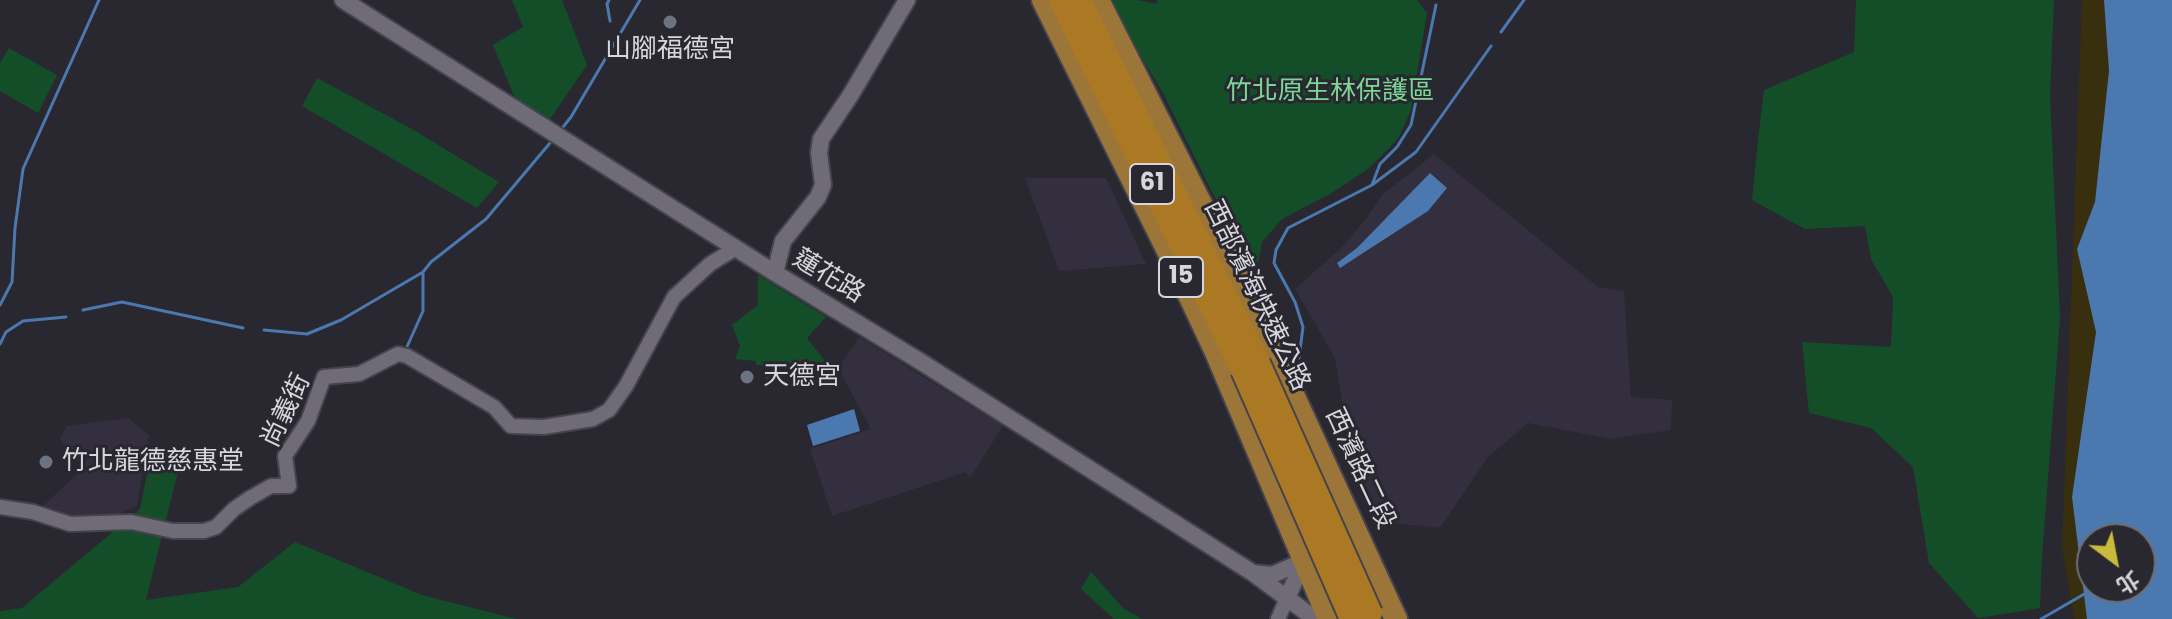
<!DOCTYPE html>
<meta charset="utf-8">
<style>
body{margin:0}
#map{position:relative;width:2172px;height:619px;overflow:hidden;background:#292730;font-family:Poppins,"Noto Sans TC",sans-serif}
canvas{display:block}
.north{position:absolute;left:2076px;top:523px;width:80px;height:80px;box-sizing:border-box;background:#292730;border:2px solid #6f6d75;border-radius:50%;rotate:148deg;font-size:22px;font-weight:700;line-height:32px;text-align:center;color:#d7d6dc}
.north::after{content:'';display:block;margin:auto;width:28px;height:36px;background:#c9ba3a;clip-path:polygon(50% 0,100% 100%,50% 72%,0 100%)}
</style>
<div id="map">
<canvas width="2172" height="619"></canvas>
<div class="north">北</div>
</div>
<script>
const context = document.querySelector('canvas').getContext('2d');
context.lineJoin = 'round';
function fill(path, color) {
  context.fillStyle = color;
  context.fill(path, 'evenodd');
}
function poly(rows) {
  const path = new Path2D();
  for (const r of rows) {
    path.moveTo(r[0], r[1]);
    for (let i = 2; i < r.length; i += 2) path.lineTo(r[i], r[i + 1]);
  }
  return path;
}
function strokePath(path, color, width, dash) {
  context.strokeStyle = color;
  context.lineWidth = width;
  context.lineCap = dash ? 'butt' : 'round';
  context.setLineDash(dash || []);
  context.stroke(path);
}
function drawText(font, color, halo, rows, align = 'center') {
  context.font = font + ' Poppins,"Noto Sans TC",sans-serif';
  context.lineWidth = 6;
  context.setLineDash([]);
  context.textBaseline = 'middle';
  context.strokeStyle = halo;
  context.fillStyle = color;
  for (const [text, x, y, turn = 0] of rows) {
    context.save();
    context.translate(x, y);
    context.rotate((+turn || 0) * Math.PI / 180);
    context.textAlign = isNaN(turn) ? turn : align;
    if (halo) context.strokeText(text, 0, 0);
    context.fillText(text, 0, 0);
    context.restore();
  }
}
const built = poly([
 [1434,154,1598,287,1624,291,1631,397,1672,400,1671,430,1610,439,1528,423,1488,457,1440,528,1375,521,1346,427,1335,358,1295,289,1342,247,1365,220,1383,194],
 [1025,178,1106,178,1146,264,1059,271],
 [859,337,1003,426,970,478,966,472,832,516,810,449,871,429,838,368],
 [128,418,149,435,137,505,119,514,74,519,42,507,83,468,60,439,66,426]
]);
const green = poly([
 [512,0,562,0,587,65,548,122,517,103,493,45,523,27],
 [1107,0,1137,0,1157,4,1157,0,1417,0,1427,13,1411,110,1398,139,1368,169,1330,194,1282,219,1262,242,1257,270,1212,192,1163,93],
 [1856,0,2054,0,2050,95,2060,318,2042,557,2040,608,1978,618,1929,563,1913,467,1871,428,1809,413,1802,342,1891,347,1893,297,1871,259,1865,226,1805,229,1752,200,1758,140,1764,90,1854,52],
 [9,48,57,75,38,113,0,91,0,63],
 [317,78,412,129,499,182,477,208,302,106],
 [758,275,826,317,807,338,829,366,766,382,767,366,756,365,756,361,735,359,740,346,732,325,758,305],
 [153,444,183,451,146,600,238,587,295,542,422,595,516,619,0,619,0,611,22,608,140,509],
 [1091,572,1123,608,1142,619,1114,619,1081,589]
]);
const sand = poly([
 [2082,0,2172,0,2172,619,2074,619,2062,549],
 [2092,539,2140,539,2140,587,2092,587]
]);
const water = poly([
 [2104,0,2172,0,2172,619,2087,619,2072,497,2096,332,2077,249,2095,202,2109,71],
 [2092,539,2140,539,2140,587,2092,587],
 [1430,173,1447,188,1428,211,1340,268,1337,263,1357,248],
 [854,409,860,431,813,446,807,425]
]);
const stream = poly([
 [609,0,607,4,610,21],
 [1501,32,1524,0],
 [563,127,571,117,640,0],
 [1372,185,1380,164,1397,147,1411,125,1436,5],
 [0,305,12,282,15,228,23,169,99,0],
 [83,310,122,302,243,328],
 [264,330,307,334,341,320,423,272],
 [0,344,6,332,23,321,66,317],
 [406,349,423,311,423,272,431,262,486,219,550,143],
 [1299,358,1303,327,1295,302,1274,263,1276,250,1288,228,1372,185,1416,152,1491,46],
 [2041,619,2086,593]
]);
const minor = poly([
 [0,507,33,512,70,524,131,522,173,531,204,531,216,527,234,509,250,498,271,486,289,486,285,456,308,421,324,377,359,374,398,354,407,356,494,407,511,426,544,427,593,419,609,410,626,386,674,297,710,264,736,248],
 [1278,619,1287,598]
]);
const tertiary = poly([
 [343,0,775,273,918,360,1030,431,1253,573,1315,619],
 [775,273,783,241,818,197,823,185,819,153,821,139,850,96,907,0],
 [1253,573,1272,575,1304,561],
 [1287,598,1304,561,1309,558]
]);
const primary = poly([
 [1043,0,1176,267,1215,350,1329,619],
 [1098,0,1252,305,1396,619]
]);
const trunk = poly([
 [1060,0,1242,370],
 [1080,0,1259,363]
]);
const trunkBridge = poly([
 [1259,363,1371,613],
 [1242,370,1351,619]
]);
const markers = [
 [670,22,8,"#6b7280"],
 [747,377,8,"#6b7280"],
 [46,462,8,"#6b7280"]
];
const shields = [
 [1152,184,44],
 [1181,277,44]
];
const shieldNames = [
 ["61",1152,184],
 ["15",1181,277]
];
const poiNames = [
 ["山腳福德宮",670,50,"center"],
 ["天德宮",763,377],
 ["竹北龍德慈惠堂",62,462]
];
const parkNames = [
 ["竹北原生林保護區",1330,92]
];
const streetNames = [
 ["蓮花路",828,277,31],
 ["西部濱海快速公路",1256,296,64],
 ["尚義街",287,411,-64],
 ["西濱路二段",1359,469,65]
];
fill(built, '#332f3e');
fill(green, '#144e29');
fill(sand, '#382f0f');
fill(water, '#4a78af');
strokePath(stream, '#4a78af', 3);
strokePath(minor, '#45434b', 18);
strokePath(tertiary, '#45434b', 20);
strokePath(primary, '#45434b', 26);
strokePath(trunk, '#45434b', 26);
strokePath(minor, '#6f6c78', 14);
strokePath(tertiary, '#6f6c78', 16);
strokePath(primary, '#9c7639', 22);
strokePath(trunk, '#ab7924', 22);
strokePath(trunkBridge, '#45434b', 26, []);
strokePath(trunkBridge, '#ab7924', 22);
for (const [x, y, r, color] of markers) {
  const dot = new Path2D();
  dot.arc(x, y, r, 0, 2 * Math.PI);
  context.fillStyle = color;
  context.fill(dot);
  strokePath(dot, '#292730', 3);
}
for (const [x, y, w] of shields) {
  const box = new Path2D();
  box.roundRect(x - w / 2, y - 20, w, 40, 6);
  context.fillStyle = '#292730';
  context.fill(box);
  strokePath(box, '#d7d6dc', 2);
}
drawText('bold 24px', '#d7d6dc', null, shieldNames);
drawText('26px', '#d7d6dc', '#292730', poiNames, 'left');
drawText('26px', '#7bd794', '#292730', parkNames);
drawText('26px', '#d7d6dc', '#292730', streetNames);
</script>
